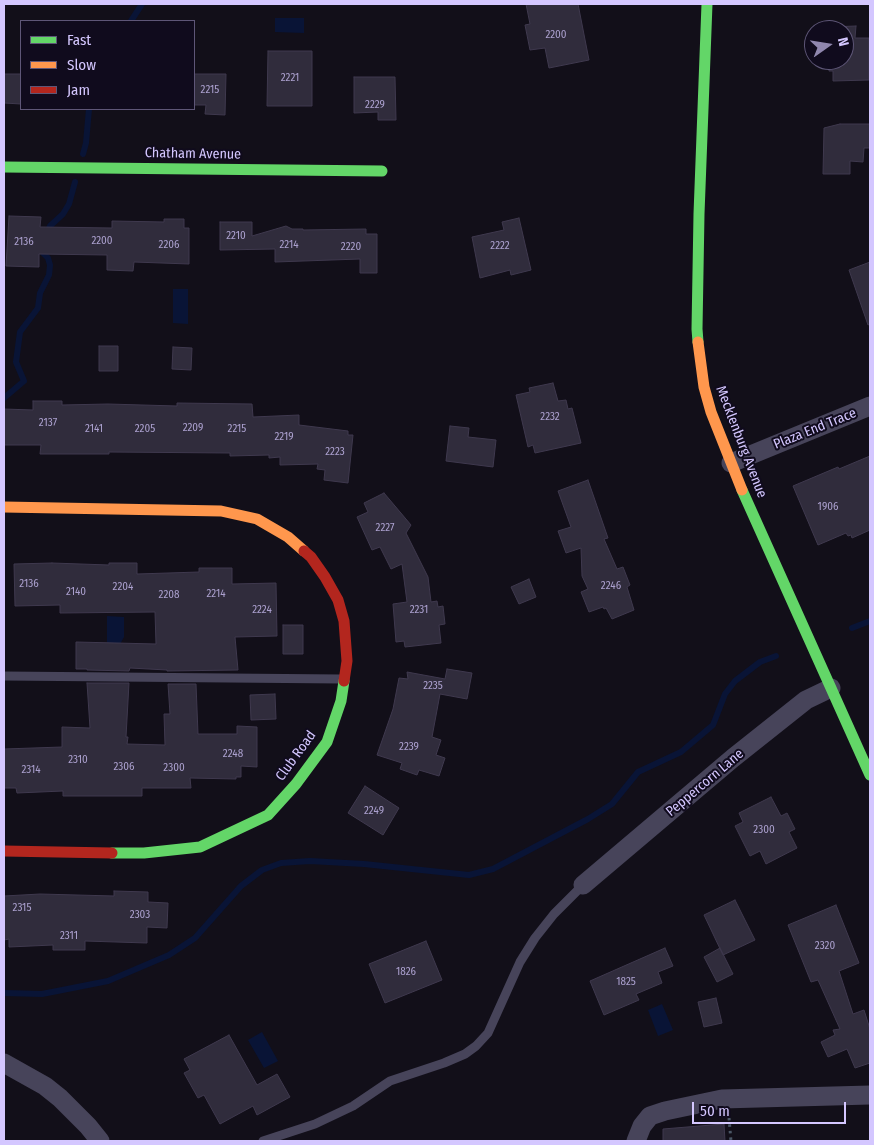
<!DOCTYPE html>
<style>
body{margin:0}
#map{position:relative;width:874px;height:1145px;overflow:hidden;background:#120f19;font-family:"Fira Sans Condensed",sans-serif}
canvas{display:block}
.frame{position:absolute;inset:0;border:5px solid #d4c7ff;pointer-events:none}
.legend{position:absolute;left:20px;top:20px;width:175px;height:90px;box-sizing:border-box;background:#100b1d;border:1px solid #5e5677;margin:0;padding:6px 9px;list-style:none;font-size:15px;color:#d4c7ff}
.legend li{display:flex;align-items:center;gap:10px;height:25px}
.legend b{width:25px;border:1px solid #5e5677}
.north{position:absolute;left:804px;top:20px;width:50px;height:50px;box-sizing:border-box;background:#100b1d;border:1px solid #5e5677;border-radius:50%;rotate:77deg;font-size:14px;font-weight:700;line-height:20px;text-align:center;color:#d4c7ff}
.north::after{content:'';display:block;margin:auto;width:18px;height:22px;background:#9087ae;clip-path:polygon(50% 0,100% 100%,50% 72%,0 100%)}
.scale{position:absolute;left:692px;top:1102px;width:154px;height:22px;box-sizing:border-box;border:2px solid #d4c7ff;border-top:0;padding-left:6px;font-size:15px;line-height:18px;white-space:nowrap;color:#d4c7ff;-webkit-text-stroke:4px #100b1d;paint-order:stroke}
</style>
<div id="map">
<canvas width="874" height="1145"></canvas>
<div class="frame"></div>
<ul class="legend">
<li><b style="height:6px;background:#63d668"></b>Fast</li>
<li><b style="height:6px;background:#ff974d"></b>Slow</li>
<li><b style="height:6px;background:#b3261e"></b>Jam</li>
</ul>
<div class="north">N</div>
<div class="scale">50 m</div>
</div>
<script>
const context = document.querySelector('canvas').getContext('2d');
context.lineJoin = 'round';
function fill(path, color) {
  context.fillStyle = color;
  context.fill(path, 'evenodd');
}
function poly(rows) {
  const path = new Path2D();
  for (const r of rows) {
    path.moveTo(r[0], r[1]);
    for (let i = 2; i < r.length; i += 2) path.lineTo(r[i], r[i + 1]);
  }
  return path;
}
function strokePath(path, color, width, dash) {
  context.strokeStyle = color;
  context.lineWidth = width;
  context.lineCap = dash ? 'butt' : 'round';
  context.setLineDash(dash || []);
  context.stroke(path);
}
function drawText(font, color, halo, rows, align = 'center') {
  context.font = font + ' "Fira Sans Condensed",sans-serif';
  context.lineWidth = 4;
  context.setLineDash([]);
  context.textBaseline = 'middle';
  context.strokeStyle = halo;
  context.fillStyle = color;
  for (const [text, x, y, turn = 0] of rows) {
    context.save();
    context.translate(x, y);
    context.rotate((+turn || 0) * Math.PI / 180);
    context.textAlign = isNaN(turn) ? turn : align;
    if (halo) context.strokeText(text, 0, 0);
    context.fillText(text, 0, 0);
    context.restore();
  }
}
const water = poly([
 [275,18,304,18,304,33,275,32],
 [173,289,188,289,188,324,173,323],
 [107,616,124,617,124,637,119,646,107,646],
 [662,1004,673,1030,658,1036,648,1010],
 [262,1032,278,1061,264,1068,248,1040]
]);
const stream = poly([
 [131,21,142,4],
 [83,154,86,143,89,109],
 [46,234,50,226,63,214,69,204,75,182],
 [4,398,24,381,16,362,20,332,38,308,40,293,49,275,50,265,48,258,43,253,41,248],
 [852,628,870,621],
 [4,993,42,994,108,981,169,955,195,938,241,886,262,870,281,863,310,861,364,864,469,875,493,869,588,819,612,804,638,772,681,752,713,725,725,694,735,681,760,662,776,656]
]);
const building = poly([
 [526,4,578,4,589,60,549,68,545,48,530,50,525,25,530,24,526,4],
 [856,26,855,38,869,38,869,80,833,81,833,71,829,71,829,60,844,60,844,30,829,30,829,27,856,26],
 [268,51,312,51,312,106,267,106,268,51],
 [4,74,21,74,21,104,4,103,4,74],
 [194,74,226,74,225,115,205,114,206,105,194,105,194,74],
 [354,77,395,77,396,120,378,120,378,112,354,113,354,77],
 [840,124,870,124,870,148,864,148,863,162,850,161,850,174,823,174,824,128,840,124],
 [9,216,41,217,40,227,112,228,112,221,164,222,164,219,184,219,184,228,189,228,189,264,134,262,133,271,107,270,107,255,39,254,39,267,6,266,9,216],
 [519,218,531,270,511,275,510,270,480,278,472,237,504,230,502,222,519,218],
 [220,222,252,222,252,236,286,226,292,229,303,229,303,230,366,229,366,234,377,234,377,273,360,273,360,259,275,262,275,249,220,250,220,222],
 [870,262,870,324,868,325,849,270,870,262],
 [99,346,118,346,118,371,99,371,99,346],
 [173,347,192,348,191,370,172,369,173,347],
 [553,383,558,401,566,400,568,409,572,408,581,443,535,453,533,445,528,447,516,395,530,392,529,388,553,383],
 [33,401,62,401,62,405,108,404,177,406,177,403,252,404,253,417,299,415,299,425,348,431,348,435,353,435,348,483,324,480,325,470,317,469,318,464,280,465,280,457,269,458,269,455,230,456,230,453,109,452,109,454,40,454,41,445,4,445,4,409,33,410,33,401],
 [450,426,469,428,468,437,496,440,493,467,446,461,450,426],
 [870,456,870,530,852,538,851,535,848,536,846,533,818,545,793,486,838,467,839,469,870,456],
 [588,480,608,538,604,539,617,569,623,567,630,585,627,587,634,610,612,619,606,608,604,609,603,607,589,612,581,592,588,589,582,576,581,548,566,553,558,531,571,527,558,491,588,480],
 [384,493,411,525,406,533,428,577,431,602,437,601,438,607,443,606,445,624,439,625,441,643,405,647,404,641,396,642,393,604,407,602,402,564,391,569,380,547,372,550,357,517,368,512,364,503,384,493],
 [52,563,109,565,109,563,137,563,137,574,199,572,199,568,232,568,232,584,276,583,277,636,235,637,238,670,167,671,167,670,130,668,129,671,87,670,87,669,76,669,76,642,156,644,155,612,60,613,60,605,15,606,14,564,52,563],
 [529,579,536,597,519,604,511,587,529,579],
 [283,625,303,625,303,654,283,654,283,625],
 [447,669,472,673,467,699,440,694,432,737,441,740,436,755,445,758,439,776,419,770,417,775,400,769,402,763,377,755,393,709,399,678,408,679,407,672,445,679,447,669],
 [87,683,129,683,126,737,128,737,127,744,165,745,164,714,170,714,168,684,196,684,198,734,237,734,237,726,257,727,257,767,241,766,241,777,236,777,236,779,190,778,191,788,142,788,142,796,63,796,63,791,17,793,16,788,4,788,4,749,62,747,62,727,90,728,87,683],
 [275,694,276,719,251,720,250,695,275,694],
 [365,786,399,808,383,835,348,813,365,786],
 [771,797,781,816,787,813,795,829,789,832,797,848,766,864,760,851,750,856,735,826,743,822,739,813,771,797],
 [114,891,148,892,148,902,168,903,167,928,147,927,147,943,85,941,85,950,53,950,53,945,9,947,9,939,4,940,4,896,40,894,114,896,114,891],
 [735,900,755,940,723,955,704,915,735,900],
 [836,905,859,963,839,971,853,1014,864,1010,870,1029,870,1063,855,1068,847,1049,828,1057,821,1042,835,1035,833,1030,840,1029,818,980,811,982,788,925,836,905],
 [426,941,442,980,385,1003,369,964,426,941],
 [665,948,673,966,658,972,662,983,636,994,639,1000,604,1015,590,981,665,948],
 [720,948,733,974,717,982,704,957,720,948],
 [716,998,722,1023,704,1027,698,1002,716,998],
 [229,1035,257,1085,277,1074,290,1097,257,1115,253,1106,220,1124,204,1095,198,1098,184,1073,190,1070,184,1059,229,1035],
 [724,1124,725,1141,663,1141,663,1129,724,1124]
]);
const path = poly([
 [729,1118,731,1141]
]);
const lane = poly([
 [4,676,341,679],
 [263,1141,315,1124,353,1106,390,1081,444,1063,465,1054,476,1046,488,1033,520,962,535,938,554,914,583,885]
]);
const street = poly([
 [731,463,870,406],
 [583,885,733,758,806,700,831,688],
 [4,1063,45,1086,60,1098,88,1126,100,1141],
 [636,1141,642,1126,650,1116,665,1111,722,1099,870,1095]
]);
const fast = poly([
 [4,167,382,171],
 [698,342,697,329,699,214,707,4],
 [742,490,870,775],
 [112,853,144,853,200,847,268,815,296,784,327,742,341,701,344,681]
]);
const slow = poly([
 [698,342,704,387,711,412,742,490],
 [4,507,221,511,257,519,288,537,304,551]
]);
const jam = poly([
 [304,551,311,557,325,577,338,600,344,621,347,661,344,681],
 [4,851,112,853]
]);
const numberNames = [
 ["2200",556,35],
 ["2221",290,78],
 ["2215",210,90],
 ["2229",375,105],
 ["2210",236,236],
 ["2200",102,241],
 ["2136",24,242],
 ["2206",169,245],
 ["2214",289,245],
 ["2222",500,246],
 ["2220",351,247],
 ["2232",550,417],
 ["2137",48,423],
 ["2209",193,428],
 ["2141",94,429],
 ["2205",145,429],
 ["2215",237,429],
 ["2219",284,437],
 ["2223",335,452],
 ["1906",828,507],
 ["2227",385,528],
 ["2136",29,584],
 ["2246",611,586],
 ["2204",123,587],
 ["2140",76,592],
 ["2214",216,594],
 ["2208",169,595],
 ["2224",262,610],
 ["2231",419,610],
 ["2235",433,686],
 ["2239",409,747],
 ["2248",233,754],
 ["2310",78,760],
 ["2306",124,767],
 ["2300",174,768],
 ["2314",31,770],
 ["2249",374,811],
 ["2300",764,830],
 ["2315",22,908],
 ["2303",140,915],
 ["2311",69,936],
 ["2320",825,946],
 ["1826",406,972],
 ["1825",626,982]
];
const streetNames = [
 ["Chatham Avenue",193,154,1],
 ["Plaza End Trace",815,429,-22],
 ["Mecklenburg Avenue",741,442,69],
 ["Club Road",296,756,-54],
 ["Peppercorn Lane",705,783,-40]
];
fill(water, '#091436');
strokePath(stream, '#091436', 6);
fill(building, '#302c3c');
strokePath(building, '#3f394e', 1);
strokePath(path, '#4b5766', 3, [2.5, 4]);
strokePath(lane, '#47445a', 9);
strokePath(street, '#47445a', 19);
strokePath(fast, '#63d668', 11);
strokePath(slow, '#ff974d', 11);
strokePath(jam, '#b3261e', 11);
drawText('11px', '#aba0ce', null, numberNames);
drawText('14px', '#d4c7ff', '#100b1d', streetNames);
</script>
